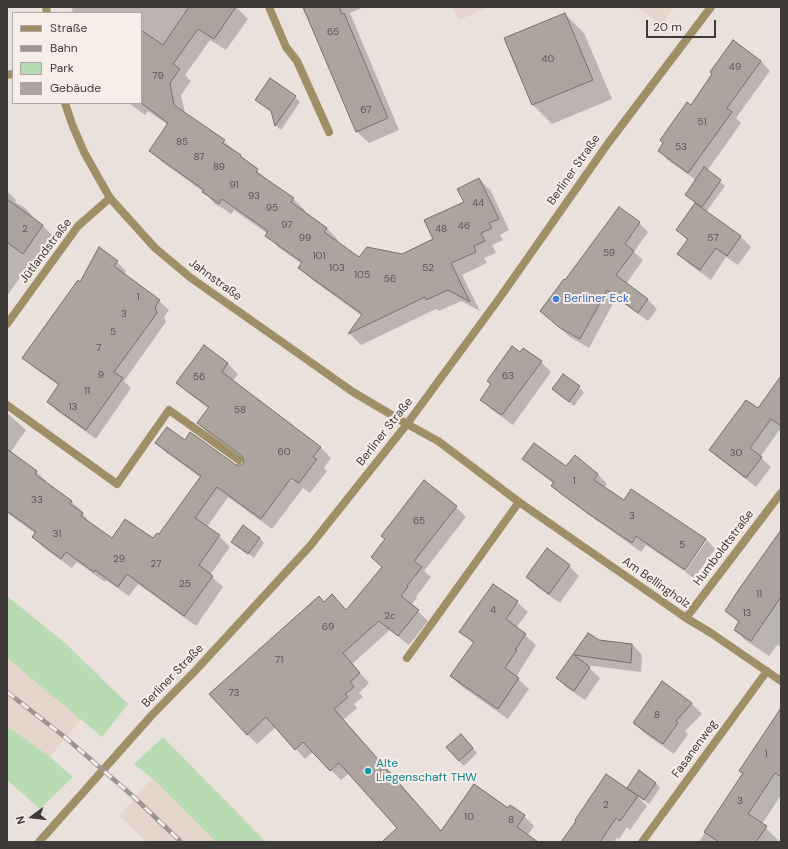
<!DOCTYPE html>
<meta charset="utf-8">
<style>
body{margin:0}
#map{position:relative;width:788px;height:849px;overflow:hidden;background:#ebe1dc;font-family:"DM Sans",sans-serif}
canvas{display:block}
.frame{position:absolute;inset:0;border:8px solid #3e3a38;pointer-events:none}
.legend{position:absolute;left:12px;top:12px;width:130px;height:92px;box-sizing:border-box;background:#f8eee9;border:1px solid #aea6a2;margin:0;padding:5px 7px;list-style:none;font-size:12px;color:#3e3a38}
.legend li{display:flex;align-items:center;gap:8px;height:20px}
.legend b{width:20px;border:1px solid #aea6a2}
.north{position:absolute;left:12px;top:797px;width:40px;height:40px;-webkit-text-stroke:3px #f8eee9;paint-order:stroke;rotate:255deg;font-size:11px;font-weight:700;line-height:16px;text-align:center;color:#3e3a38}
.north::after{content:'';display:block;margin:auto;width:14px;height:18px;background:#3e3a38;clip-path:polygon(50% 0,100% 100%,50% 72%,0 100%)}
.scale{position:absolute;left:646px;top:20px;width:70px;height:18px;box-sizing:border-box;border:2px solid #3e3a38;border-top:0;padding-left:5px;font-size:12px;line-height:14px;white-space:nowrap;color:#3e3a38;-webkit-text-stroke:3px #f8eee9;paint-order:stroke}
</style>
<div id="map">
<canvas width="788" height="849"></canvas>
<div class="frame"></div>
<ul class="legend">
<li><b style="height:5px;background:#9e8f67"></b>Straße</li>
<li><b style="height:5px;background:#9b9490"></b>Bahn</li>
<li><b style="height:11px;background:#b9dbb3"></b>Park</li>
<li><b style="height:11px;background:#ada49f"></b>Gebäude</li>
</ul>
<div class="north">N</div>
<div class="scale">20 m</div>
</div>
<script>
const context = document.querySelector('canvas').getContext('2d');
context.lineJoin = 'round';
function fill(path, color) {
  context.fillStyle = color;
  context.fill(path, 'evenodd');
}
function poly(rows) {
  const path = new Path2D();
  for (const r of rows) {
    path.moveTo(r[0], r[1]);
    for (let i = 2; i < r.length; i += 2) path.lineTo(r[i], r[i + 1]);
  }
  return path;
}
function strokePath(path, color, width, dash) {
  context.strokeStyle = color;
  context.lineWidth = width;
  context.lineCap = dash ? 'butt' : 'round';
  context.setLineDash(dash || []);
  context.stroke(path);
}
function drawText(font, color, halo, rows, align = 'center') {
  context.font = font + ' "DM Sans",sans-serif';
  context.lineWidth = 4;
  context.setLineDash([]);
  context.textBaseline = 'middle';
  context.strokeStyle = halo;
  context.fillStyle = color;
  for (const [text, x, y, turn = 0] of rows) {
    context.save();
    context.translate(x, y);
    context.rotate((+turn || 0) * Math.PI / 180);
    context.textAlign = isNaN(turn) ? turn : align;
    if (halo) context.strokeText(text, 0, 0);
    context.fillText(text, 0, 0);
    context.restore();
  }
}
const built = poly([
 [453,7,490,7,459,20],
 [636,7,674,7,661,25],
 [7,658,82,719,50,757,7,726],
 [152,778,216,842,146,842,119,816]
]);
const green = poly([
 [7,596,64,642,128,704,102,737,7,658],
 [7,726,50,757,73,777,40,809,7,780],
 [163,737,266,842,216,842,152,778,134,764]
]);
const shadow = poly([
 [70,7,236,7,248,19,226,50,210,40,185,75,191,81,181,95,185,113,224,141,270,182,293,199,305,210,303,212,327,228,338,240,337,242,360,258,402,255,435,240,465,202,479,179,491,191,509,230,500,235,503,240,492,245,496,253,484,258,487,263,462,275,480,311,461,301,439,311,436,309,361,345,350,334,362,316,311,279,299,267,302,264,278,247,267,235,268,234,234,210,231,214,224,209,215,204,205,193,162,162,150,150,168,125,148,111,145,115,129,103,141,103,141,13,71,13,73,10],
 [302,7,364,7,350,13,399,130,369,143,357,132,309,18,305,14],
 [565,14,584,33,612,99,552,124,533,105],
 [761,61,770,71,736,118,741,123,707,171,725,186,706,212,741,237,751,247,738,265,726,257,711,280,689,264,679,254,688,241,677,230,696,203,686,195,696,180,669,161,659,151,691,107],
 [295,97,300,102,281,130,276,126,273,112],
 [7,191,16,200,15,202,25,208,34,218,33,219,43,226,52,235,33,262,31,261,7,296],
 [639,223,648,232,634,252,643,260,626,284,648,300,657,309,648,321,616,298,589,348,570,337,541,311,566,281],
 [117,262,126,271,124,275,159,301,169,310,164,317,166,322,124,381,131,388,96,439,57,411,48,402,59,386,33,367,24,358,80,283],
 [205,346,228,364,238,374,233,381,320,447,331,458,324,468,327,471,310,493,303,488,272,529,228,497,207,527,219,536,230,547,210,575,223,587,196,626,138,584,129,596,106,580,105,582,77,562,72,568,44,548,33,537,36,534,7,513,7,413,26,430,10,453,36,471,47,482,46,483,72,502,83,512,82,513,92,525,112,539,153,539,159,536,201,478,167,453,156,443,185,441,235,465,241,466,245,463,245,460,209,434,198,423,209,409,188,393,178,383],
 [521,353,541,362,551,372,513,425,492,410,482,400,492,385,488,381],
 [563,375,584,392,574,406,553,389],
 [781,378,781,428,760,457,771,467,756,487,720,459,710,450,758,410],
 [575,457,598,474,607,484,604,488,624,502,632,491,706,540,704,540,683,570,646,545,641,552,562,495,553,486,554,484,533,468,524,459,566,468],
 [425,482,456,507,466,517,424,571,431,577,416,597,417,598,411,605,428,621,409,645,390,630,352,664,369,683,359,693,363,697,354,704,357,708,343,720,442,832,509,809,510,807,524,816,534,826,527,836,536,842,398,842,399,828,349,773,341,780,313,752,305,759,276,727,257,744,247,734,324,603,332,596,347,611,382,568,372,557,386,540,382,536],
 [781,531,781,647,777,645,769,656,745,640,735,630,739,623,726,611],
 [260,538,264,543,253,559,252,558,253,557,232,542],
 [707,540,715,549,694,578,685,572],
 [569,566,579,576,560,603,537,587,527,577],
 [517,602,528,612,516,628,525,635,536,645,516,677,529,689,508,719,461,686,451,676,474,644,461,632],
 [588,634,598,641,632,644,642,655,641,672,586,665,600,678,585,700,567,688,557,678],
 [662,683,692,704,702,714,685,731,688,734,674,754,644,733,634,723],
 [781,739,781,795,762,824,778,840,777,842,699,842,743,774,741,771],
 [466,740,477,753,464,766,459,761],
 [656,783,660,788,649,804,638,796,638,797,647,806,630,830,627,827,619,839,617,838,614,842,604,842,601,840,600,842,563,842,632,791]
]);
const building = poly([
 [189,7,236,7,214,39,198,29,173,64,180,69,170,83,174,105,225,140,222,143,241,155,240,156,258,169,256,172,294,198,291,202,327,228,324,232,359,257,367,247,402,254,433,239,424,220,464,202,457,189,479,178,499,219,489,223,492,228,481,233,485,241,474,246,476,252,451,263,470,302,448,290,426,300,425,297,348,334,362,314,298,268,302,262,265,236,268,231,222,199,219,204,211,198,202,192,204,190,149,151,168,123,141,103,141,30,163,45,189,7],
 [303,7,339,7,342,14,344,13,388,118,356,132,303,7],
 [565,13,593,80,532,105,504,38,565,13],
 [733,40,761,61,727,108,732,112,688,173,658,151,663,143,660,140,687,102,691,105,712,74,710,72,733,40],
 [270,78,296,96,275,126,271,111,255,100,270,78],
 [704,167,721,180,702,207,685,195,704,167],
 [7,199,43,225,23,254,7,242,7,199],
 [695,203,741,236,727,256,716,248,700,270,677,254,688,239,676,230,695,203],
 [619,207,640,222,625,244,634,251,616,275,648,299,638,313,607,290,580,339,560,328,540,311,564,279,565,280,619,207],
 [99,247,118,261,114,266,160,300,155,307,157,313,114,372,123,378,86,430,47,402,59,384,22,358,78,280,80,282,99,247],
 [204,345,228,363,222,372,321,447,313,457,317,459,299,483,291,478,261,519,217,487,195,518,220,535,199,565,213,576,184,616,127,574,118,587,95,570,94,572,66,552,61,559,32,537,36,532,7,511,7,449,37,471,35,474,72,501,70,504,83,513,81,516,112,538,125,519,153,538,157,533,159,534,201,476,155,443,167,427,185,440,190,432,236,465,242,465,244,461,242,456,197,423,209,407,176,383,204,345],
 [512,346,520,352,523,348,542,361,502,415,480,400,491,384,487,381,512,346],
 [563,374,580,386,569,402,552,389,563,374],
 [781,376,781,426,771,419,750,448,762,457,746,478,709,450,746,400,758,408,781,376],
 [534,443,566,466,575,455,598,474,594,480,624,500,631,489,706,539,685,570,636,536,632,543,590,515,551,486,554,482,522,459,534,443],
 [424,480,457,506,414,561,422,567,407,586,408,587,401,596,419,610,398,636,379,621,343,653,360,673,350,682,354,687,345,694,348,697,334,709,441,831,474,784,508,808,510,805,525,815,517,827,538,842,382,842,397,828,339,763,330,771,303,742,295,750,266,717,247,735,209,694,319,596,324,602,332,594,346,610,382,567,371,557,385,539,381,536,424,480],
 [243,525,260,538,248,554,231,542,243,525],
 [781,530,781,597,751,641,734,630,739,621,725,611,737,592,781,530],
 [547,548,570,565,549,594,526,577,547,548],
 [493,584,518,601,506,619,526,634,515,650,517,650,505,668,519,678,498,709,450,676,474,642,459,632,493,584],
 [588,633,599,640,632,644,631,663,574,655,590,667,574,691,556,678,588,633],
 [662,681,692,703,676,721,678,723,663,744,633,723,662,681],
 [781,708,781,777,775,773,748,814,767,826,756,842,719,842,704,832,743,773,739,771,781,708],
 [461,734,473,748,459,761,446,747,461,734],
 [639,770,656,783,644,800,627,788,639,770],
 [606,774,638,796,620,821,616,818,600,842,561,842,576,821,575,820,606,774]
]);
const service = poly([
 [117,484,169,410,239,460]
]);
const minor = poly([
 [269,7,286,47,297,61,329,132],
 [7,75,13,74],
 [7,324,78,226,110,198],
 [7,405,117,484],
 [407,424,438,441,519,502,686,618,711,633,781,681],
 [686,618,781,493],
 [407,658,519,502],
 [642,842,767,671]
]);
const tertiary = poly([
 [46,7,47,13],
 [65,103,72,124,84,152,98,177,110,198,155,248,191,278,353,392,407,424],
 [39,842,151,716,196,670,310,546,407,424,501,296,609,142,711,7]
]);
const rail = poly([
 [7,692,66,738,135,798,181,842]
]);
const markers = [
 [556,299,4,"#3f7fe0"],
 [368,771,4,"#0f9aa8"]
];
const numberNames = [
 ["65",333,32],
 ["40",548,59],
 ["49",735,67],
 ["79",158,76],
 ["67",366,110],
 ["51",702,122],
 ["85",182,142],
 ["53",681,147],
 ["87",199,157],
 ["89",219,167],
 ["91",234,185],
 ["93",254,196],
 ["44",478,203],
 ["95",272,208],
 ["97",287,225],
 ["46",464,226],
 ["2",25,229],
 ["48",441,229],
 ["99",305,238],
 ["57",713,238],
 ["59",609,253],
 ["101",319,256],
 ["103",337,268],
 ["52",428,268],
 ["105",362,275],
 ["56",390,279],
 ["1",138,297],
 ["3",124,314],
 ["5",113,332],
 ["7",99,348],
 ["9",101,375],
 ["63",508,376],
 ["56",199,377],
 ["11",87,391],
 ["13",73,407],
 ["58",240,410],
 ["60",284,452],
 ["30",736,453],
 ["1",574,481],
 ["33",37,500],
 ["3",632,516],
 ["65",419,521],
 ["31",57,534],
 ["5",682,545],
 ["29",119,559],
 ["27",156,564],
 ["25",185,584],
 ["11",759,594],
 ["4",493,610],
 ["13",747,613],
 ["2c",390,616],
 ["69",328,627],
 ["71",279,660],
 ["73",234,693],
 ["8",657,715],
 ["1",766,754],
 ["3",740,801],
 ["2",606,805],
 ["10",469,817],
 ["8",511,820]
];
const streetNames = [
 ["Berliner Straße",574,170,-55],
 ["Jütlandstraße",46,251,-53],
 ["Jahnstraße",215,280,36],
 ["Berliner Straße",385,432,-52],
 ["Humboldtstraße",724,548,-53],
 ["Am Bellingholz",656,583,35],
 ["Berliner Straße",173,676,-46],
 ["Fasanenweg",695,749,-54]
];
const shopNames = [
 ["Berliner Eck",564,299]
];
const cultureNames = [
 ["Alte",376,764],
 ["Liegenschaft THW",376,778]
];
fill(built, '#e6d5cc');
fill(green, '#b9dbb3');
fill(shadow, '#0003');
fill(building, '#ada49f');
strokePath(building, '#766e69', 1);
strokePath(service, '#9e8f67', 8);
strokePath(minor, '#9e8f67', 8);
strokePath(tertiary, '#9e8f67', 8);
strokePath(rail, '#9b9490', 4.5);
strokePath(rail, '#f8eee9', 3, [9]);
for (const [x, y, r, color] of markers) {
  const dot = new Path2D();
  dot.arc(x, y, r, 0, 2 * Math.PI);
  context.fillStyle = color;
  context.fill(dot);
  strokePath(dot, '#f8eee9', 1.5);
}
drawText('10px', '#5a5452', null, numberNames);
drawText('12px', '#3e3a38', '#f8eee9', streetNames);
drawText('12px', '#366cbe', '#f8eee9', shopNames, 'left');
drawText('12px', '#0d838f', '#f8eee9', cultureNames, 'left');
</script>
